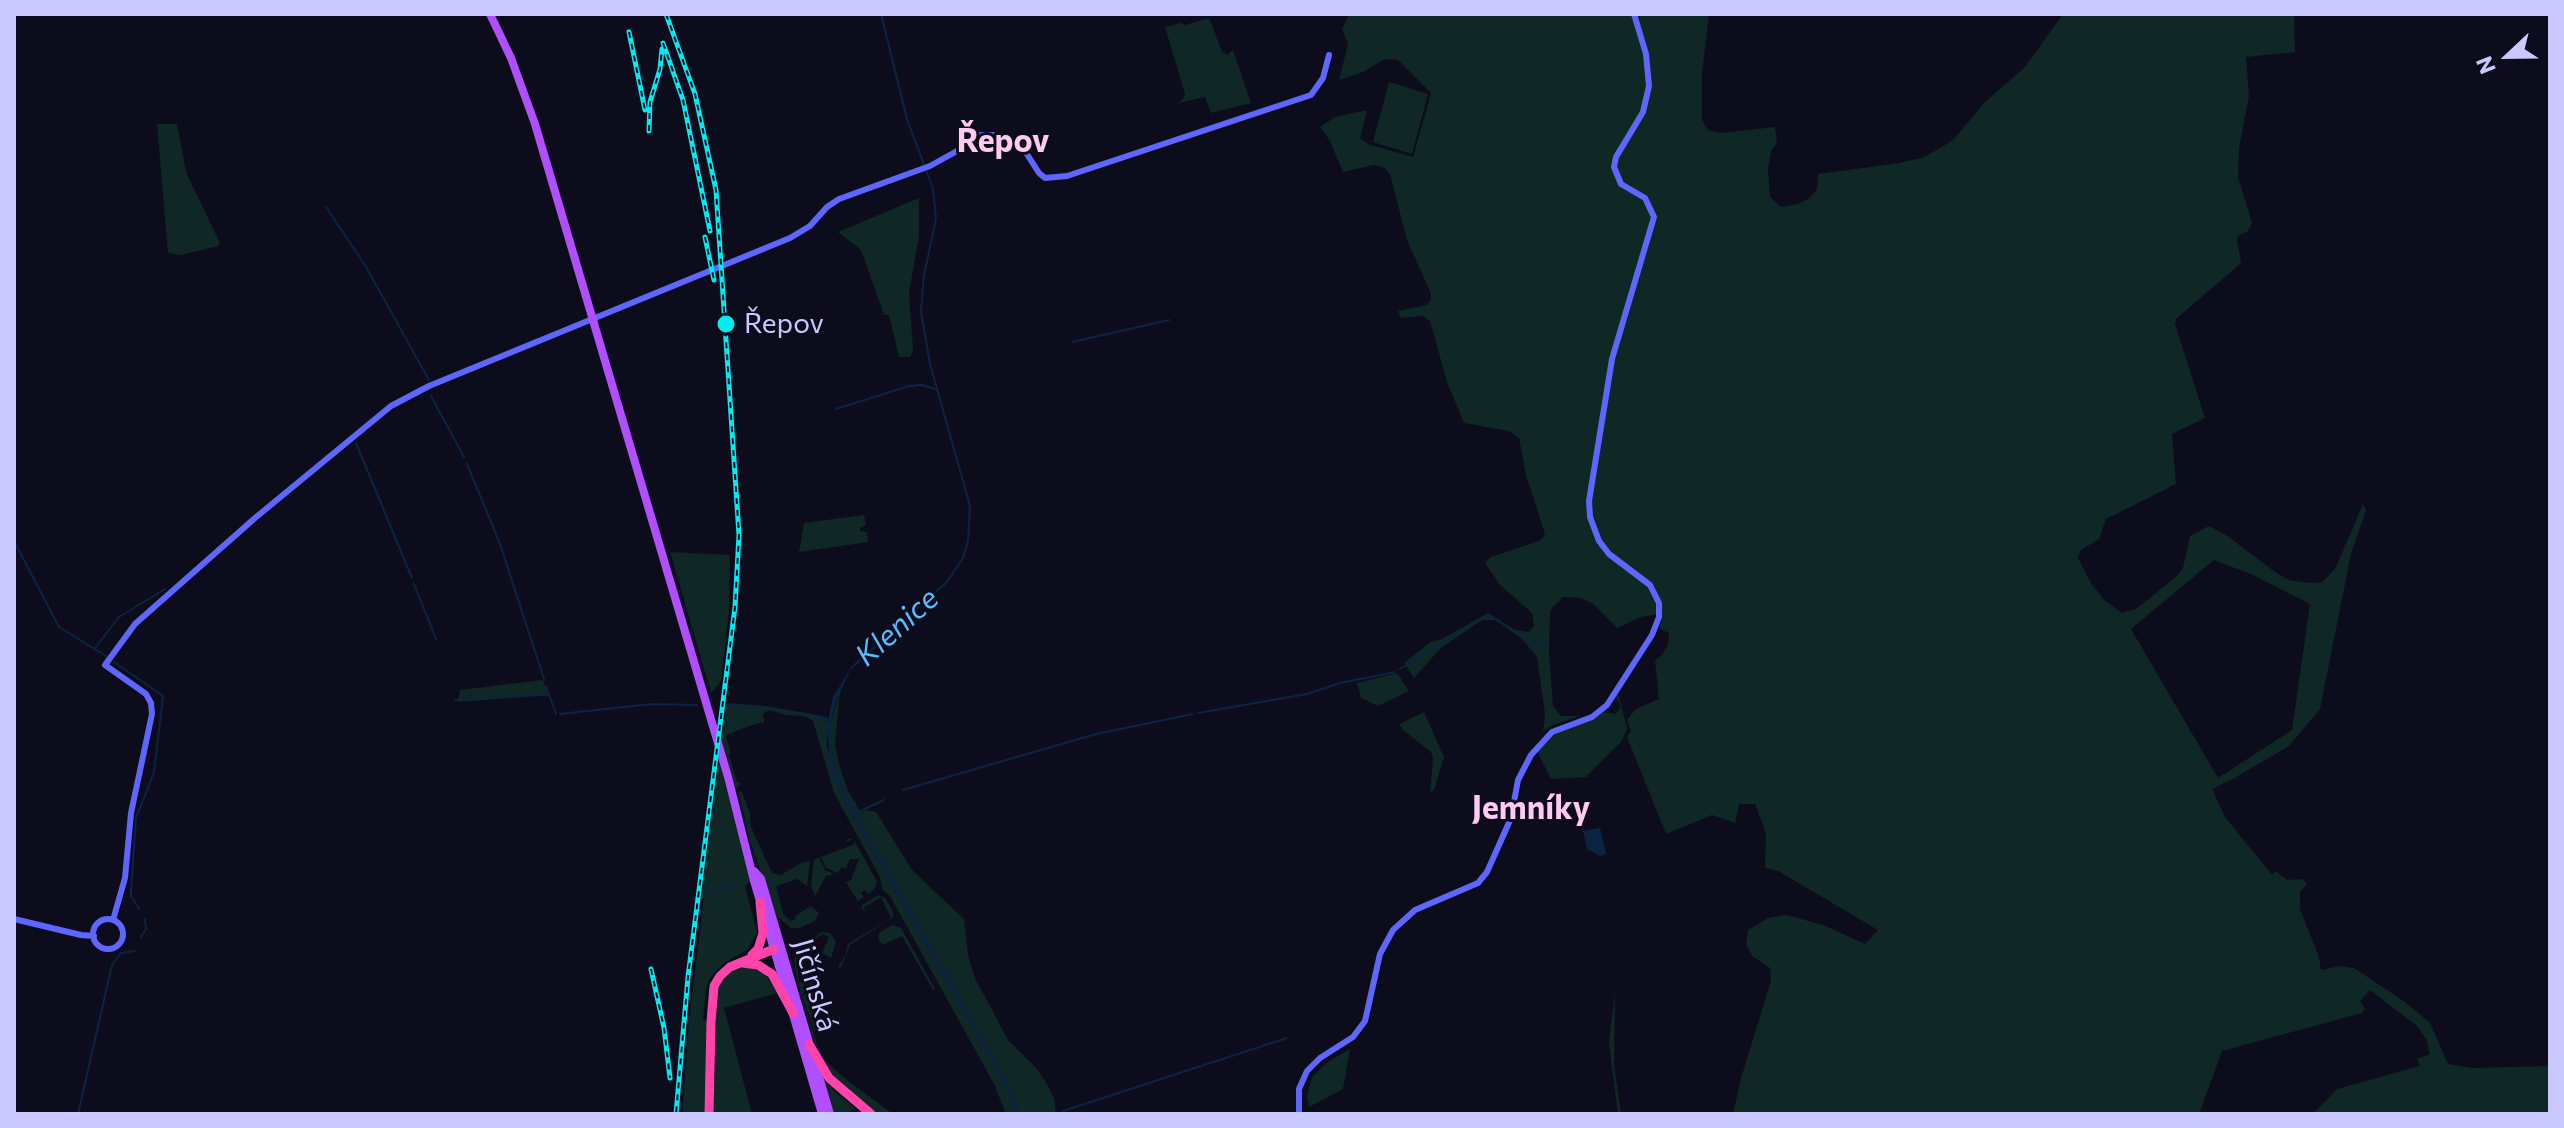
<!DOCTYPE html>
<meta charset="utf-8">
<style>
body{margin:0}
#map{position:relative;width:2564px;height:1128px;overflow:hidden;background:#0d0c1d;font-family:Commissioner,sans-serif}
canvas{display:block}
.frame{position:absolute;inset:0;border:16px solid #cac8ff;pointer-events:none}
.north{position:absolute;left:2468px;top:16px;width:80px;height:80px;-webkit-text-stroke:6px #0d0c1d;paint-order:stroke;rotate:248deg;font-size:22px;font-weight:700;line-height:32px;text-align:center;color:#cac8ff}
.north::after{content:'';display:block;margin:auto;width:28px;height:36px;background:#cac8ff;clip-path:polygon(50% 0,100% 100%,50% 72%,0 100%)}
</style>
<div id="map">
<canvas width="2564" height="1128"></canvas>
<div class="frame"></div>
<div class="north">N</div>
</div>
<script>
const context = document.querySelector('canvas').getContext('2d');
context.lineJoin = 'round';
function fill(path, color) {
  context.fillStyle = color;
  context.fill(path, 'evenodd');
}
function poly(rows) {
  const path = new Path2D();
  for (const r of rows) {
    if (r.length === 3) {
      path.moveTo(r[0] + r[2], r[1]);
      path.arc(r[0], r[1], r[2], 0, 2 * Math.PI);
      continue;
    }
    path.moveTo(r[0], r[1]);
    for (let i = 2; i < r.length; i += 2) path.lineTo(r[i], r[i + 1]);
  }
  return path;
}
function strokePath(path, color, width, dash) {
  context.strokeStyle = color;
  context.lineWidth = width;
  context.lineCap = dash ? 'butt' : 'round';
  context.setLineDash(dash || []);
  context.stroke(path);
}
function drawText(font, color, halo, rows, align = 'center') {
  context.font = font + ' Commissioner,sans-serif';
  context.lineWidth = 6;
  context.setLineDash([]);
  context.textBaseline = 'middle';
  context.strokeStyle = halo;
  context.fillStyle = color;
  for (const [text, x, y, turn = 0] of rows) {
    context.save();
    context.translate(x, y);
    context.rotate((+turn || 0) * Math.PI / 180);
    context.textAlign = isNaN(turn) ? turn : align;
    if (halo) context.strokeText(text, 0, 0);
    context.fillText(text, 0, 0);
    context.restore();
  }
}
const green = poly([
 [1349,14,1709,14,1702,74,1702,120,1708,130,1720,133,1775,127,1777,143,1771,151,1768,169,1770,197,1781,207,1798,204,1810,198,1817,189,1818,174,1900,163,1924,157,1942,147,1954,139,1985,102,2025,67,2063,14,2294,14,2295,52,2246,57,2249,96,2239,148,2238,177,2252,223,2247,232,2239,235,2237,240,2241,263,2176,319,2175,324,2205,418,2172,434,2176,484,2106,519,2099,539,2081,550,2078,558,2090,582,2104,600,2122,613,2136,609,2176,577,2183,568,2190,536,2209,526,2226,535,2275,572,2289,580,2309,583,2322,582,2335,569,2363,504,2366,510,2351,554,2320,709,2289,746,2233,779,2212,789,2225,817,2272,875,2275,871,2287,880,2302,879,2307,884,2300,892,2300,909,2319,957,2321,970,2340,966,2354,968,2405,1002,2430,1023,2448,1064,2472,1068,2550,1066,2550,1114,2313,1114,2337,1089,2420,1066,2417,1059,2430,1054,2426,1039,2417,1026,2370,990,2360,1001,2365,1009,2362,1013,2222,1051,2199,1114,1733,1114,1741,1078,1771,981,1770,968,1752,956,1746,945,1748,930,1768,918,1787,915,1826,926,1865,944,1878,930,1778,871,1765,868,1766,833,1755,804,1739,804,1735,823,1712,815,1666,834,1627,737,1631,731,1627,720,1636,709,1659,699,1655,661,1662,655,1668,644,1669,633,1659,628,1662,618,1658,614,1641,617,1617,628,1593,604,1581,598,1563,597,1553,607,1550,612,1549,653,1553,706,1561,716,1580,716,1553,725,1543,731,1545,714,1537,657,1523,640,1496,620,1482,620,1441,648,1414,678,1404,663,1429,643,1442,639,1488,613,1515,630,1529,632,1534,626,1532,613,1500,585,1485,563,1491,557,1541,540,1545,534,1526,475,1519,438,1509,431,1464,423,1447,382,1430,321,1423,316,1401,318,1398,311,1426,305,1431,300,1431,294,1407,240,1390,174,1384,168,1374,165,1343,172,1330,141,1320,127,1335,117,1367,110,1360,138,1368,144,1413,157,1431,93,1398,60,1385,59,1363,72,1339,80,1348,44,1342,29],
 [2214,560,2253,575,2310,604,2292,730,2218,778,2131,629],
 [1209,18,1222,51,1227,55,1233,50,1251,103,1211,113,1205,97,1178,103,1183,99,1185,94,1165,27,1181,23,1185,25],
 [1389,82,1428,94,1412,154,1373,142],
 [157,124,177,124,186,172,220,243,218,246,181,255,168,253],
 [919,198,919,236,909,293,913,350,910,357,899,357,889,315,884,315,861,250,838,232],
 [864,515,866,525,860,528,860,531,867,532,868,542,799,552,804,523],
 [670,552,730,555,729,610,721,682,711,693],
 [1397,673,1409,691,1378,706,1361,698,1357,683],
 [543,680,551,704,548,696,538,696,458,702,460,690],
 [840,690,835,745,839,765,848,791,861,812,867,810,876,812,912,870,964,919,968,955,975,978,1008,1040,1037,1069,1047,1084,1054,1098,1056,1114,1019,1114,1010,1086,845,794,835,767,831,745,831,723],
 [1618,693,1627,728,1622,741,1586,777,1551,779,1537,751,1556,733,1603,712,1615,714,1620,709,1620,704,1616,698],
 [728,703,766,706,828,717,827,746,841,795,1007,1088,1015,1114,1006,1114,994,1084,890,896,882,889,880,877,834,793,813,721,804,716,786,715,769,710,763,714,764,724,761,722,728,734,726,737,731,753,729,755,737,782,741,783,735,791,720,739],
 [1424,712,1444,757,1434,790,1430,792,1433,759,1431,752,1403,730,1399,724],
 [719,760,750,881,745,886,757,932,748,949,723,964,710,978,706,989,703,1020,711,1022,707,1114,682,1114,689,1020,704,898,701,899],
 [741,790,750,813,751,827,772,873,781,875,799,864,808,861,810,862,807,886,797,879,776,886,783,914,790,921,796,919,795,916,811,906,819,913,815,921,800,928,791,928,775,915,750,841,739,792],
 [849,838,854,840,877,882,874,890,868,894,865,890,861,893,864,897,858,901,846,882,851,880,859,859,850,859,846,869,841,867,838,873,826,868,821,857,855,844,853,839,845,843],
 [819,857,825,870,834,874,826,876,815,896,811,885,814,860],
 [879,895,886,899,893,912,893,917,850,945,840,970,838,967,846,954,848,944,891,918,881,897,864,907,865,912,861,908,862,905],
 [892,925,901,928,935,989,933,990,902,936,882,945,878,937,880,932],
 [822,932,830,933,836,942,831,958,822,953,829,937,822,934,804,948,797,962,799,981,807,984,802,996,818,1048,823,1058,843,1077,893,1114,876,1114,844,1088,829,1073,818,1053,800,991,794,962,798,948],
 [817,964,823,967,812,1001,815,1033,803,997],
 [739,967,748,967,765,974,777,993,724,1008,752,1114,715,1114,715,999,718,986,724,976],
 [1615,993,1614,1065,1621,1114,1618,1114,1616,1099,1609,1042],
 [1350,1049,1343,1089,1309,1107,1307,1097,1312,1077,1326,1063],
 [825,1082,837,1094,856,1109,844,1114,834,1114]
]);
const water = poly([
 [852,666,835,704,831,723,831,745,835,767,845,794,1010,1086,1019,1114,1015,1114,1007,1088,841,795,831,769,827,727,833,697],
 [1600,828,1606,854,1600,856,1587,849,1583,831]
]);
const stream = poly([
 [326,207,365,265,429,380],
 [1072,342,1169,320],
 [431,396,464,457],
 [836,409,909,386,922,385,935,389],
 [356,443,412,578],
 [467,464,500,544,544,679],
 [14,541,59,627,106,656],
 [414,584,436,639],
 [95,648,119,617,165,589],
 [114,662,163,696,154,772,136,818,131,890,131,896,139,909],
 [851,668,947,582,963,558,968,541,970,506,930,364,921,311,924,275,936,219,933,189,907,119,881,14],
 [1400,669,1489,615,1530,641,1547,644],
 [546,686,549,695],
 [455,700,544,694,549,695,556,714],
 [726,705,766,708,827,720],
 [1198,713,1307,694,1340,683,1395,672],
 [560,714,652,704,697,705],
 [903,790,1096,734,1193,714],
 [856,813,884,800],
 [693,899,709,891,736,886],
 [141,937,146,929,145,919],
 [1063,1111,1287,1038],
 [78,1114,112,965,121,953,135,951]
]);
const secondary = poly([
 [14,919,81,935,94,936],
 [108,934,15],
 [113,920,125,878,131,813,152,714,151,703,146,694,105,665,135,624,255,518,391,406,429,386,790,238,810,226,827,207,839,199,930,166,957,151,980,135,996,135,1016,143,1025,151,1039,173,1045,178,1067,176,1311,95,1323,78,1329,55],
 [1299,1114,1299,1089,1307,1071,1320,1058,1353,1037,1365,1021,1380,954,1393,930,1415,910,1478,883,1487,872,1511,818,1518,780,1531,755,1552,732,1592,717,1607,705,1652,635,1659,617,1659,603,1650,585,1609,554,1599,541,1590,517,1589,501,1612,359,1654,217,1645,198,1621,184,1614,167,1616,157,1643,112,1649,86,1646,54,1634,14]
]);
const primary = poly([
 [490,14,511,58,535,124,728,777,754,881,822,1114],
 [754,871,761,879,830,1114]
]);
const highway = poly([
 [752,955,758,949,763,933,760,902],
 [743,963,758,965,772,974,793,1013],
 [809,1044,829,1078,871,1114],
 [709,1114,711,1022,714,986,720,976,730,967,774,949]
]);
const rail = poly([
 [666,14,695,94,716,190,739,535,735,607,688,977,676,1114],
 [629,32,645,110],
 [663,43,683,100,710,231],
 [649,131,650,102,660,69,662,49],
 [705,237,714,280],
 [651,969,664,1028,670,1078]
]);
const markers = [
 [726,324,10,"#00ecf3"]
];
const poiNames = [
 ["Řepov",744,324]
];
const streetNames = [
 ["Jičínská",815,985,74]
];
const waterNames = [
 ["Klenice",897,627,-42]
];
const quarterNames = [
 ["Řepov",1003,141],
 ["Jemníky",1531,808]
];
fill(green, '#0f2725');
fill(water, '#0b2442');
strokePath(stream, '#0b2442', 2);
strokePath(secondary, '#5f66ff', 6);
strokePath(primary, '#b14fff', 8);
strokePath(highway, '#ff43aa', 9);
strokePath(rail, '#00ecf3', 5);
strokePath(rail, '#0d0c1d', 2, [6]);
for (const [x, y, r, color] of markers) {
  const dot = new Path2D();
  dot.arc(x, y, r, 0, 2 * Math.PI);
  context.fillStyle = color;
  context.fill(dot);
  strokePath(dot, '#0d0c1d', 3);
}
drawText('28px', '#cac8ff', '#0d0c1d', poiNames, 'left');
drawText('28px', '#cac8ff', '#0d0c1d', streetNames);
drawText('italic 30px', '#56bdff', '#0d0c1d', waterNames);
drawText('bold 32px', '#ffcaef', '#0d0c1d', quarterNames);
</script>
